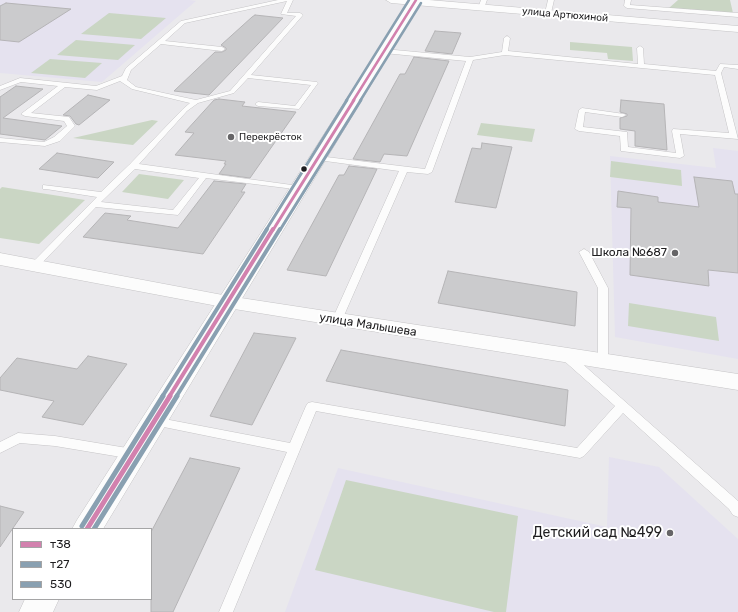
<!DOCTYPE html>
<meta charset="utf-8">
<style>
body{margin:0}
#map{position:relative;width:738px;height:612px;overflow:hidden;background:#eae9ec;font-family:Rubik,sans-serif}
canvas{display:block}
.legend{position:absolute;left:12px;top:528px;width:140px;height:72px;box-sizing:border-box;background:#fff;border:1px solid #a5a5a6;margin:0;padding:5px 7px;list-style:none;font-size:12px;color:#1f1e20}
.legend li{display:flex;align-items:center;gap:8px;height:20px}
.legend b{width:20px;border:1px solid #a5a5a6}
</style>
<div id="map">
<canvas width="738" height="612"></canvas>
<ul class="legend">
<li><b style="height:5px;background:#d281ae"></b>т38</li>
<li><b style="height:5px;background:#89a0b1"></b>т27</li>
<li><b style="height:5px;background:#89a0b1"></b>530</li>
</ul>
</div>
<script>
const context = document.querySelector('canvas').getContext('2d');
context.lineJoin = 'round';
function fill(path, color) {
  context.fillStyle = color;
  context.fill(path, 'evenodd');
}
function poly(rows) {
  const path = new Path2D();
  for (const r of rows) {
    path.moveTo(r[0], r[1]);
    for (let i = 2; i < r.length; i += 2) path.lineTo(r[i], r[i + 1]);
  }
  return path;
}
function strokePath(path, color, width, dash) {
  context.strokeStyle = color;
  context.lineWidth = width;
  context.lineCap = dash ? 'butt' : 'round';
  context.setLineDash(dash || []);
  context.stroke(path);
}
function drawText(font, color, halo, rows, align = 'center') {
  context.font = font + ' Rubik,sans-serif';
  context.lineWidth = 4;
  context.setLineDash([]);
  context.textBaseline = 'middle';
  context.strokeStyle = halo;
  context.fillStyle = color;
  for (const [text, x, y, turn = 0] of rows) {
    context.save();
    context.translate(x, y);
    context.rotate((+turn || 0) * Math.PI / 180);
    context.textAlign = isNaN(turn) ? turn : align;
    if (halo) context.strokeText(text, 0, 0);
    context.fillText(text, 0, 0);
    context.restore();
  }
}
const education = poly([
 [0,0,190,0,196,1,102,82,0,73],
 [713,148,738,151,738,359,615,337,610,156,716,168],
 [609,457,659,467,738,539,738,612,285,612,338,468,607,527]
]);
const green = poly([
 [678,0,730,0,733,13,669,8],
 [109,13,166,18,141,39,81,34],
 [76,40,135,45,118,60,57,55],
 [570,42,632,47,633,61,608,59,607,53,570,50],
 [50,59,102,63,85,78,31,73],
 [152,120,158,121,133,145,73,138],
 [481,123,535,129,532,142,477,135],
 [611,161,681,170,682,186,610,177],
 [139,174,184,180,168,199,122,192],
 [2,187,85,200,39,244,0,238,0,189],
 [629,303,716,317,719,341,628,326],
 [346,480,518,516,506,612,494,612,315,570]
]);
const building = poly([
 [6,3,71,9,19,42,0,40,0,6,6,3],
 [255,15,283,18,209,95,174,91,215,52,222,52,226,50,226,48,221,45,252,17,255,15],
 [435,31,461,33,452,54,425,51,435,31],
 [414,57,449,61,407,156,384,154,380,162,353,159,400,74,405,74,414,57],
 [16,86,43,89,3,118,62,126,45,140,0,134,0,97,16,86],
 [88,95,110,100,79,125,76,124,70,116,63,115,88,95],
 [219,99,245,102,242,106,296,112,250,178,219,174,226,164,224,164,226,161,175,155,194,133,185,132,214,100,219,99],
 [621,100,664,104,667,150,635,146,635,131,620,129,620,118,627,116,627,114,620,112,621,100],
 [482,143,512,147,496,208,455,202,472,148,481,149,482,143],
 [57,153,114,162,98,178,39,169,57,153],
 [349,166,377,169,326,276,287,270,339,175,344,175,349,166],
 [694,177,732,181,735,194,738,194,738,273,708,270,709,286,630,275,631,208,617,207,618,191,658,197,658,202,699,207,694,177],
 [214,181,246,184,241,192,245,192,203,254,83,237,105,213,131,216,127,220,178,228,214,181],
 [448,271,577,292,575,326,438,303,448,271],
 [254,333,296,338,252,425,210,416,254,333],
 [341,350,568,390,565,426,326,381,341,350],
 [88,356,127,364,83,425,42,417,54,401,0,390,0,378,17,358,77,369,88,356],
 [190,458,240,468,173,612,151,612,151,532,190,458],
 [0,506,24,512,0,547,0,506]
]);
const lane = poly([
 [278,0,293,0,287,13,300,13,303,15,251,75,317,82,318,83,299,109,258,106,255,104,258,102,295,106,311,85,248,78,234,93,198,103,187,111,139,164,299,186,302,186,302,190,206,178,178,215,96,207,37,268,31,268,29,266,31,264,97,197,46,189,43,189,43,185,101,192,130,164,183,109,190,103,132,89,120,81,97,90,65,87,31,113,69,117,75,126,60,141,45,146,0,142,0,138,44,142,54,137,67,126,64,121,25,116,21,114,58,86,21,82,0,90,0,86,20,78,96,86,122,76,126,68,181,21,278,0],
 [287,1,281,14,296,16,230,91,196,100,136,87,127,80,131,70,161,44,222,51,225,49,222,47,165,41,185,23,287,1],
 [135,169,199,178,173,210,101,202,135,169],
 [481,0,487,0,484,8,481,10,478,8,481,0],
 [548,0,554,0,551,13,548,15,545,13,548,0],
 [625,0,631,0,630,5,738,13,738,17,627,8,624,6,625,0],
 [507,36,510,38,508,51,638,64,637,48,640,46,643,48,644,64,716,71,720,64,738,65,738,69,724,67,721,73,738,139,680,134,684,156,680,158,621,151,620,136,579,131,575,129,579,110,582,108,624,114,626,115,622,117,585,112,583,127,627,132,628,147,676,153,672,131,673,129,729,133,715,75,505,55,473,60,432,172,428,174,407,172,342,320,337,323,333,322,332,320,399,171,318,160,314,158,318,156,425,169,466,61,384,53,381,51,384,49,470,57,502,52,504,38,507,36],
 [584,249,589,252,608,288,608,362,607,365,603,366,599,365,598,362,598,288,579,252,584,249],
 [566,352,570,353,738,501,738,517,733,515,729,509,623,413,584,456,580,458,316,411,233,612,219,612,287,452,154,425,150,424,148,421,150,418,154,417,290,443,306,406,308,403,312,402,577,448,615,406,562,359,561,356,562,353,566,352],
 [18,433,55,436,133,449,137,451,139,454,137,457,133,459,55,446,20,443,0,453,0,442,18,433]
]);
const street = poly([
 [386,0,429,0,738,26,738,32,391,3,386,0],
 [0,253,228,296,738,374,738,390,228,308,0,265,0,253]
]);
const secondary = poly([
 [410,0,422,0,103,529,72,529,77,520,410,0],
 [25,599,59,599,53,612,19,612,25,599]
]);
const bus1Far3 = poly([
 [353,101,416,0]
]);
const bus1Far2 = poly([
 [273,230,354,100]
]);
const bus1Far1 = poly([
 [169,397,273,229]
]);
const bus1 = poly([
 [87,529,170,396]
]);
const bus2Far3 = poly([
 [360,101,421,3]
]);
const bus2Far2 = poly([
 [280,230,361,100]
]);
const bus2Far1 = poly([
 [176,397,280,229]
]);
const bus2 = poly([
 [94,529,177,396]
]);
const bus3Far3 = poly([
 [346,101,409,0]
]);
const bus3Far2 = poly([
 [266,230,347,100]
]);
const bus3Far1 = poly([
 [162,397,267,229]
]);
const bus3 = poly([
 [82,526,163,396]
]);
const markers = [
 [231,137,4,"#666567"],
 [304,169,3.5,"#1f1e20"],
 [675,253,4,"#666567"],
 [670,533,4,"#666567"]
];
const farStreetnames = [
 ["улица Артюхиной",565,15,5]
];
const farPoinames = [
 ["Перекрёсток",239,137]
];
const poiNames = [
 ["Школа №687",667,253]
];
const streetNames = [
 ["улица Малышева",368,325,9]
];
const nearPoinames = [
 ["Детский сад №499",662,533]
];
fill(education, '#e5e2ef');
fill(green, '#cad6c4');
fill(building, '#cbcbcd');
strokePath(building, '#b5b4b6', 1);
strokePath(lane, '#c5c4c6', 1);
strokePath(street, '#c5c4c6', 1);
strokePath(secondary, '#c5c4c6', 1);
fill(lane, '#fcfcfc');
fill(street, '#fcfcfc');
fill(secondary, '#fcfcfc');
strokePath(bus1Far3, '#d281ae', 2.5);
strokePath(bus1Far2, '#d281ae', 3);
strokePath(bus1Far1, '#d281ae', 4);
strokePath(bus1, '#d281ae', 5);
strokePath(bus2Far3, '#89a0b1', 2.5);
strokePath(bus2Far2, '#89a0b1', 3);
strokePath(bus2Far1, '#89a0b1', 4);
strokePath(bus2, '#89a0b1', 5);
strokePath(bus3Far3, '#89a0b1', 2.5);
strokePath(bus3Far2, '#89a0b1', 3);
strokePath(bus3Far1, '#89a0b1', 4);
strokePath(bus3, '#89a0b1', 5);
for (const [x, y, r, color] of markers) {
  const dot = new Path2D();
  dot.arc(x, y, r, 0, 2 * Math.PI);
  context.fillStyle = color;
  context.fill(dot);
  strokePath(dot, '#fff', 1.5);
}
drawText('10px', '#1f1e20', '#fff', farStreetnames);
drawText('10px', '#1f1e20', '#fff', farPoinames, 'left');
drawText('12px', '#1f1e20', '#fff', poiNames, 'right');
drawText('12px', '#1f1e20', '#fff', streetNames);
drawText('14px', '#1f1e20', '#fff', nearPoinames, 'right');
</script>
